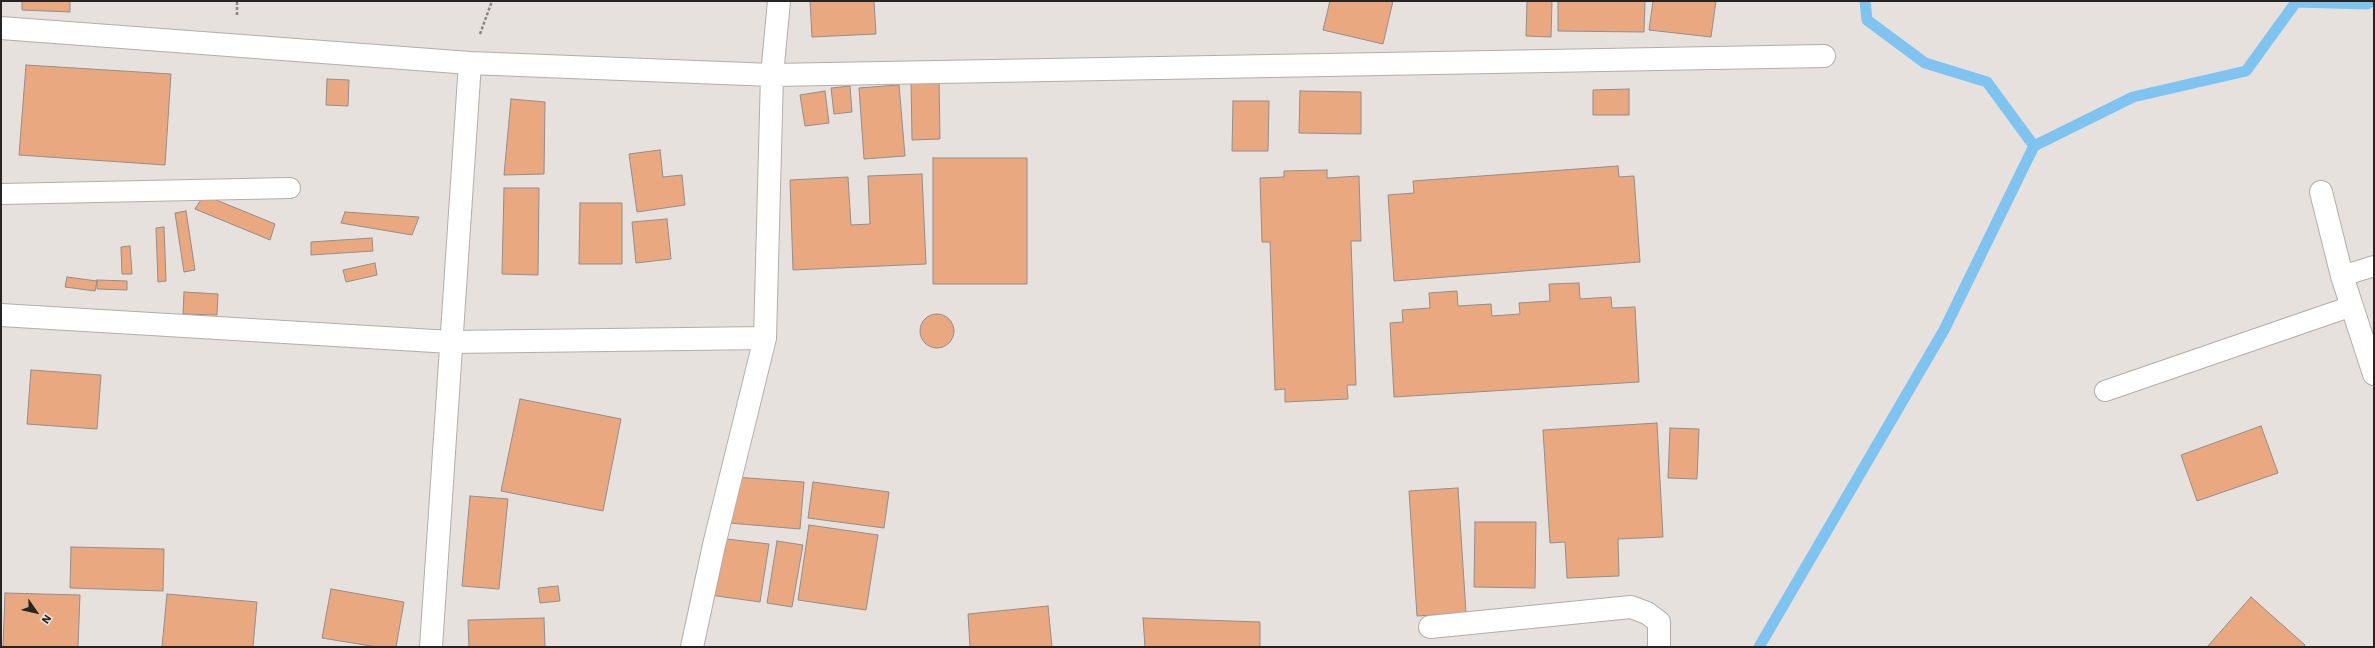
<!DOCTYPE html>
<style>
body{margin:0}
#map{position:relative;width:2375px;height:648px;overflow:hidden;background:#e7e1dd;font-family:"Work Sans",sans-serif}
canvas{display:block}
.frame{position:absolute;inset:0;border:2px solid #272524;pointer-events:none}
.north{position:absolute;left:16px;top:592px;width:40px;height:40px;-webkit-text-stroke:3px #e7e1dd;paint-order:stroke;rotate:124deg;font-size:11px;font-weight:700;line-height:16px;text-align:center;color:#272524}
.north::after{content:'';display:block;margin:auto;width:14px;height:18px;background:#272524;clip-path:polygon(50% 0,100% 100%,50% 72%,0 100%)}
</style>
<div id="map">
<canvas width="2375" height="648"></canvas>
<div class="frame"></div>
<div class="north">N</div>
</div>
<script>
const context = document.querySelector('canvas').getContext('2d');
context.lineJoin = 'round';
function poly(rows) {
  const path = new Path2D();
  for (const r of rows) {
    if (r.length === 3) {
      path.moveTo(r[0] + r[2], r[1]);
      path.arc(r[0], r[1], r[2], 0, 2 * Math.PI);
      continue;
    }
    path.moveTo(r[0], r[1]);
    for (let i = 2; i < r.length; i += 2) path.lineTo(r[i], r[i + 1]);
  }
  return path;
}
function strokePath(path, color, width, dash) {
  context.strokeStyle = color;
  context.lineWidth = width;
  context.lineCap = dash ? 'butt' : 'round';
  context.setLineDash(dash || []);
  context.stroke(path);
}
function fill(path, color) {
  context.fillStyle = color;
  context.fill(path, 'evenodd');
}
const stream = poly([
 [1865,1,1867,20,1925,63,1987,82,2034,146],
 [1759,647,1944,330,2034,146,2133,97,2246,71,2296,2,2367,4,2372,1]
]);
const building = poly([
 [22,1,70,1,70,12,22,10,22,1],
 [810,1,874,1,876,34,812,37,810,1],
 [1330,1,1393,1,1383,44,1323,30,1330,1],
 [1527,1,1552,1,1551,37,1526,36,1527,1],
 [1558,1,1645,1,1644,32,1558,31,1558,1],
 [1653,1,1716,1,1711,37,1649,30,1653,1],
 [26,65,171,74,165,165,19,155,26,65],
 [327,79,349,80,348,106,326,105,327,79],
 [939,79,940,139,912,140,911,80,939,79],
 [899,85,905,156,864,159,859,88,899,85],
 [850,86,852,112,834,114,831,88,850,86],
 [1629,89,1629,115,1593,115,1593,90,1629,89],
 [825,91,829,123,805,126,800,95,825,91],
 [1300,91,1361,92,1361,134,1299,133,1300,91],
 [511,99,545,102,544,174,504,175,511,99],
 [1233,101,1269,101,1268,151,1232,151,1233,101],
 [660,150,663,177,682,175,685,205,637,212,629,154,660,150],
 [933,158,1027,158,1027,284,933,284,933,158],
 [1618,166,1619,177,1634,176,1640,262,1394,281,1388,195,1414,193,1413,181,1618,166],
 [1327,170,1327,178,1359,176,1361,241,1351,241,1356,385,1347,385,1348,399,1285,402,1285,389,1275,390,1270,242,1262,242,1260,178,1284,177,1284,171,1327,170],
 [922,174,926,264,793,270,790,180,848,177,851,225,870,224,868,176,922,174],
 [504,188,539,188,538,275,502,274,504,188],
 [204,195,275,224,270,240,195,209,204,195],
 [580,203,622,203,622,264,579,264,580,203],
 [186,211,195,270,184,272,175,213,186,211],
 [345,212,419,217,412,235,341,223,345,212],
 [667,219,671,259,636,263,632,222,667,219],
 [164,227,166,281,158,282,156,228,164,227],
 [372,238,373,251,311,255,311,242,372,238],
 [130,246,132,274,122,274,121,247,130,246],
 [375,263,377,275,346,282,343,270,375,263],
 [67,277,97,281,95,291,65,287,67,277],
 [97,280,127,281,127,290,97,289,97,280],
 [1579,283,1580,299,1611,297,1612,308,1635,307,1639,382,1394,397,1390,323,1403,322,1402,310,1430,308,1429,293,1457,291,1458,306,1491,304,1492,316,1520,314,1519,303,1550,301,1549,284,1579,283],
 [184,292,218,294,217,315,183,314,184,292],
 [937,331,17],
 [31,370,101,375,97,429,27,424,31,370],
 [520,399,621,419,603,511,501,491,520,399],
 [1657,423,1663,537,1618,539,1619,576,1567,578,1565,542,1550,543,1543,430,1657,423],
 [2261,426,2278,473,2197,501,2181,455,2261,426],
 [1670,428,1699,429,1697,479,1668,478,1670,428],
 [734,477,804,482,800,529,729,523,734,477],
 [813,482,889,492,884,528,808,518,813,482],
 [1458,488,1466,613,1417,616,1409,491,1458,488],
 [470,496,508,499,499,589,462,586,470,496],
 [1475,522,1536,522,1535,588,1474,587,1475,522],
 [809,525,878,535,866,610,798,600,809,525],
 [718,538,769,544,760,602,710,595,718,538],
 [777,541,803,545,792,607,767,603,777,541],
 [71,547,164,549,163,591,70,588,71,547],
 [558,586,560,601,540,603,538,588,558,586],
 [331,589,404,602,396,647,377,647,322,638,331,589],
 [5,593,80,595,78,647,3,647,5,593],
 [167,594,257,602,253,647,162,647,167,594],
 [2251,597,2305,645,2303,647,2207,647,2251,597],
 [1048,606,1052,647,970,647,968,614,1048,606],
 [544,618,545,647,469,647,468,620,544,618],
 [1143,618,1260,622,1260,647,1145,647,1143,618]
]);
const path = poly([
 [237,15,237,1],
 [480,34,492,1]
]);
const service = poly([
 [1,194,290,188],
 [2342,276,2374,266],
 [2105,391,2352,306]
]);
const minor = poly([
 [1,28,470,63,772,75,1824,56],
 [2321,192,2342,276,2374,374],
 [1,315,451,342,765,338],
 [1430,627,1631,607,1647,613,1659,622,1659,647],
 [431,647,470,63],
 [692,647,714,545,765,338,772,75,779,1]
]);
strokePath(stream, '#7fc3f0', 11);
fill(building, '#eaa881');
strokePath(building, '#938d89', 1);
strokePath(service, '#b3ada9', 22);
strokePath(minor, '#b3ada9', 24);
strokePath(path, '#8a8683', 2.5, [3, 2]);
strokePath(service, '#fff', 20);
strokePath(minor, '#fff', 22);
</script>
